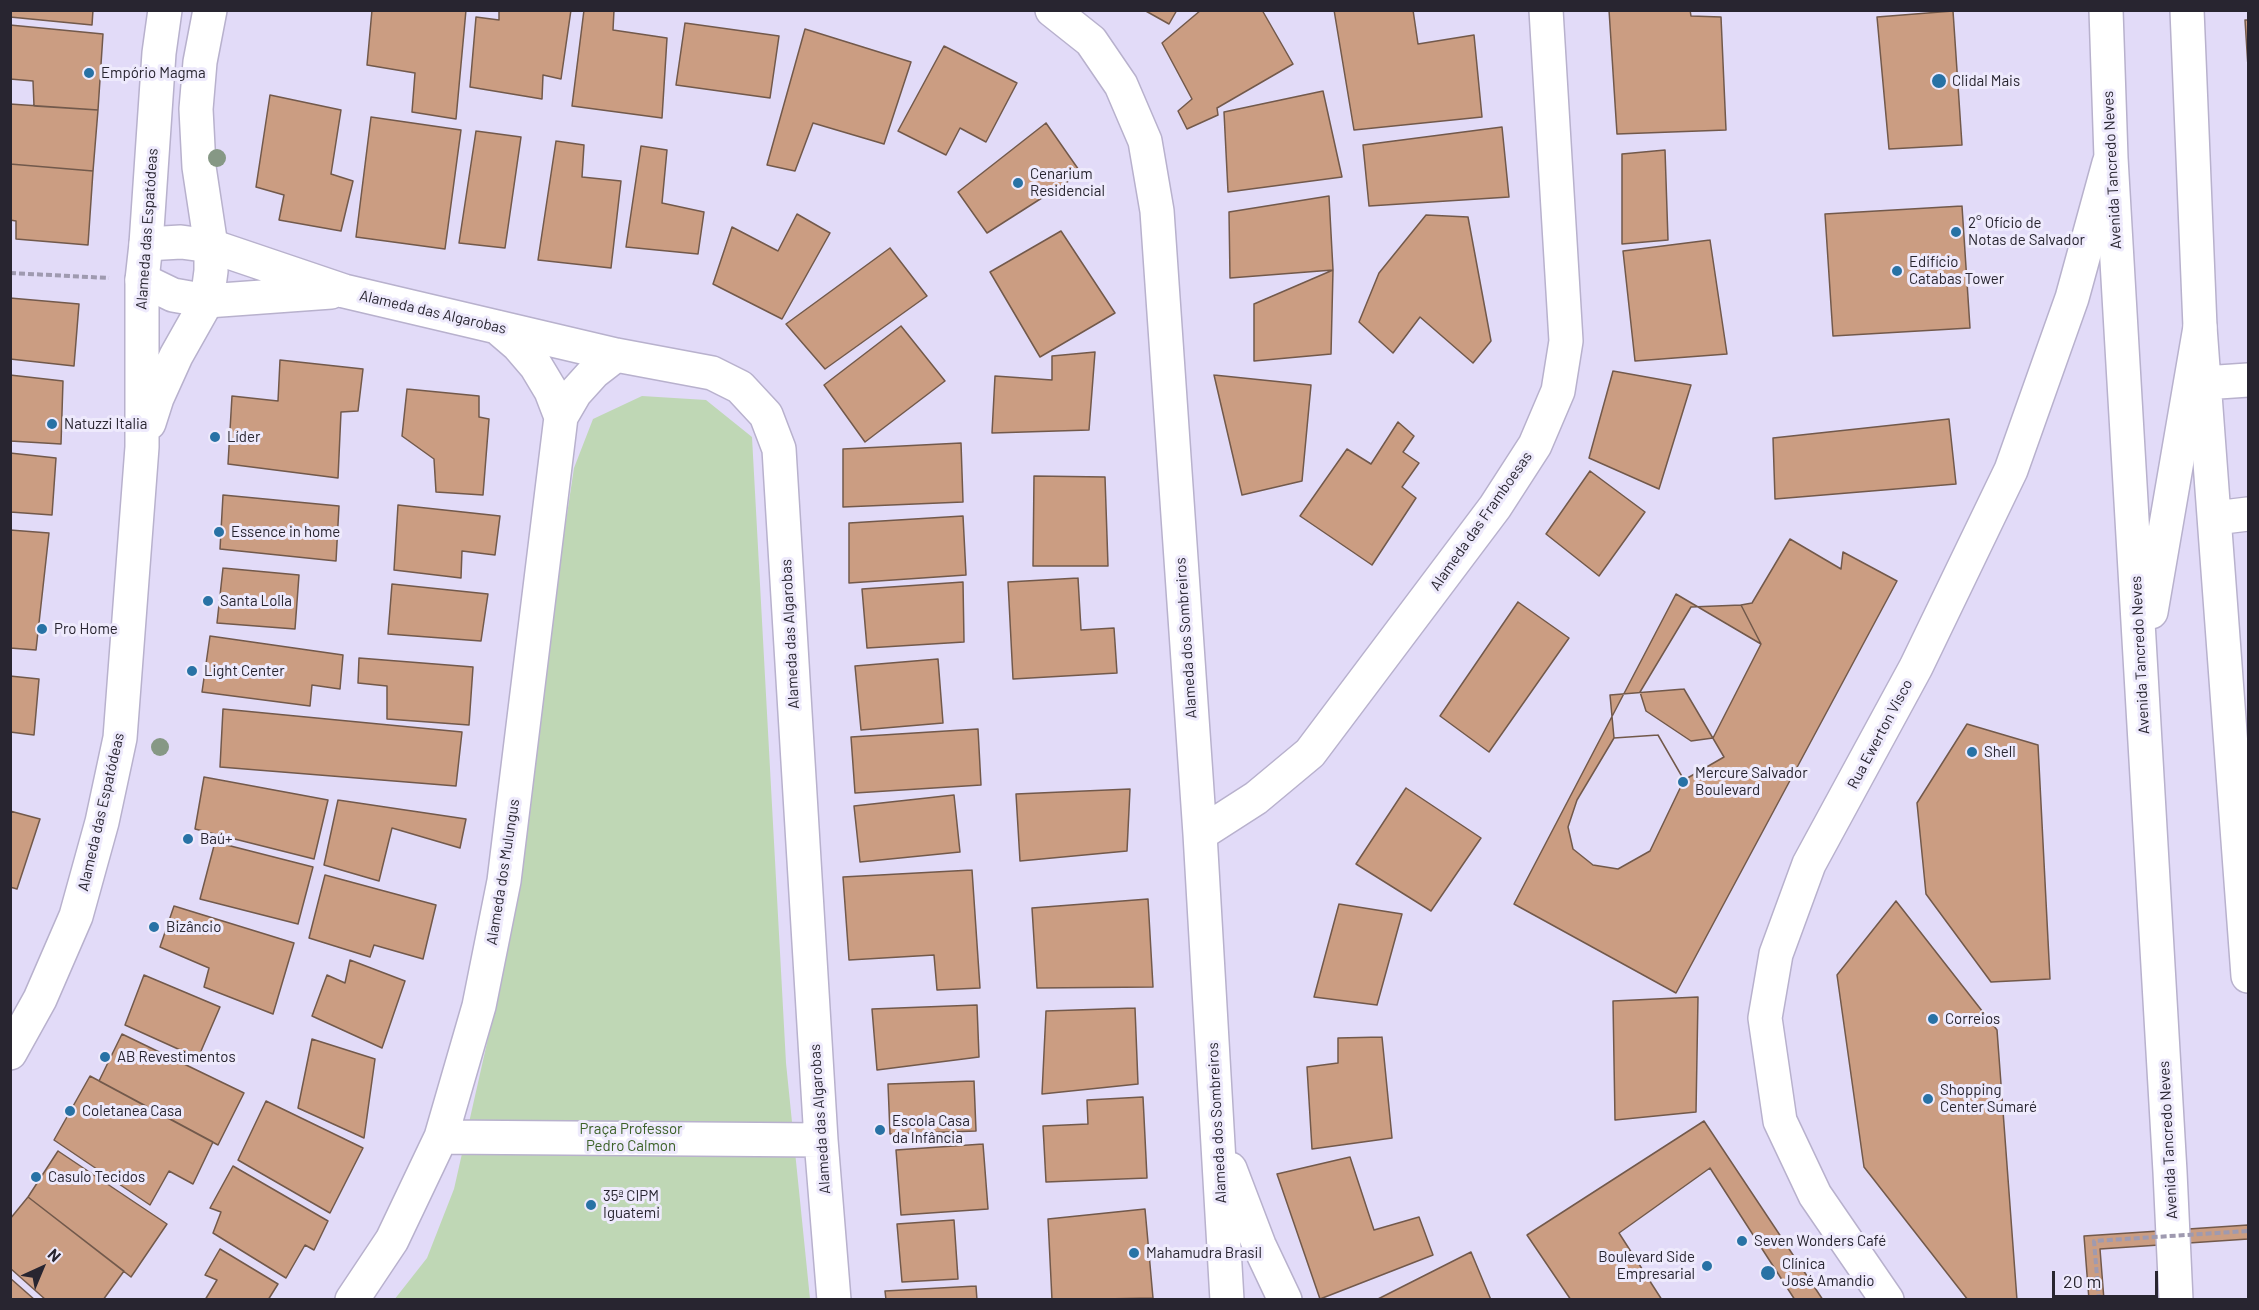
<!DOCTYPE html>
<meta charset="utf-8">
<style>
body{margin:0}
#map{position:relative;width:2259px;height:1310px;overflow:hidden;background:#e2dbf8;font-family:Barlow,sans-serif}
canvas{display:block}
.frame{position:absolute;inset:0;border:12px solid #282530;pointer-events:none}
.north{position:absolute;left:12px;top:1238px;width:60px;height:60px;-webkit-text-stroke:4px #eeeafc;paint-order:stroke;rotate:44deg;font-size:16px;font-weight:700;line-height:24px;text-align:center;color:#282530}
.north::after{content:'';display:block;margin:auto;width:21px;height:27px;background:#282530;clip-path:polygon(50% 0,100% 100%,50% 72%,0 100%)}
.scale{position:absolute;left:2052px;top:1271px;width:106px;height:27px;box-sizing:border-box;border:3px solid #282530;border-top:0;padding-left:8px;font-size:18px;line-height:21px;white-space:nowrap;color:#282530;-webkit-text-stroke:4px #eeeafc;paint-order:stroke}
</style>
<div id="map">
<canvas width="2259" height="1310"></canvas>
<div class="frame"></div>
<div class="north">N</div>
<div class="scale">20 m</div>
</div>
<script>
const context = document.querySelector('canvas').getContext('2d');
context.lineJoin = 'round';
function fill(path, color) {
  context.fillStyle = color;
  context.fill(path, 'evenodd');
}
function poly(rows) {
  const path = new Path2D();
  for (const r of rows) {
    path.moveTo(r[0], r[1]);
    for (let i = 2; i < r.length; i += 2) path.lineTo(r[i], r[i + 1]);
  }
  return path;
}
function strokePath(path, color, width, dash) {
  context.strokeStyle = color;
  context.lineWidth = width;
  context.lineCap = dash ? 'butt' : 'round';
  context.setLineDash(dash || []);
  context.stroke(path);
}
function drawText(font, color, halo, rows, align = 'center') {
  context.font = font + ' Barlow,sans-serif';
  context.lineWidth = 6;
  context.setLineDash([]);
  context.textBaseline = 'middle';
  context.strokeStyle = halo;
  context.fillStyle = color;
  for (const [text, x, y, turn = 0] of rows) {
    context.save();
    context.translate(x, y);
    context.rotate((+turn || 0) * Math.PI / 180);
    context.textAlign = isNaN(turn) ? turn : align;
    if (halo) context.strokeText(text, 0, 0);
    context.fillText(text, 0, 0);
    context.restore();
  }
}
const green = poly([
 [642,396,706,400,752,437,786,1063,810,1299,394,1300,427,1258,454,1189,489,1034,574,468,593,419]
]);
const building = poly([
 [10,10,93,10,92,25,10,17,10,10],
 [372,10,466,10,456,119,412,112,415,73,367,65,372,10],
 [499,10,571,10,561,79,543,75,542,99,470,87,476,17,499,20,499,10],
 [584,10,614,10,613,30,667,38,662,118,572,106,584,10],
 [1144,10,1177,10,1169,24,1144,10],
 [1201,10,1262,10,1293,64,1217,108,1218,115,1187,129,1178,111,1192,99,1162,43,1201,10],
 [1334,10,1413,10,1418,44,1474,35,1482,117,1354,130,1334,10],
 [1609,10,1690,10,1691,16,1721,17,1726,130,1617,134,1609,10],
 [1953,11,1962,145,1889,149,1877,17,1953,11],
 [2245,20,2248,20,2248,67,2245,20],
 [685,23,779,36,770,98,676,85,685,23],
 [10,25,103,34,98,110,34,106,33,81,10,79,10,25],
 [805,29,911,62,884,144,813,123,795,171,767,165,805,29],
 [944,46,1017,83,986,142,960,128,946,155,898,131,944,46],
 [1323,91,1342,177,1228,192,1224,112,1323,91],
 [270,95,341,110,331,174,353,181,341,231,279,220,284,195,256,187,270,95],
 [10,104,98,110,93,171,10,164,10,104],
 [371,117,461,130,445,249,356,237,371,117],
 [1046,123,1081,173,987,233,958,192,1046,123],
 [1502,127,1509,197,1369,206,1363,145,1502,127],
 [476,131,521,137,505,248,459,243,476,131],
 [556,141,584,145,582,177,621,181,611,268,538,260,556,141],
 [641,146,667,150,662,203,704,212,698,254,626,247,641,146],
 [1665,150,1668,240,1622,244,1622,154,1665,150],
 [10,164,93,171,88,245,16,239,16,221,10,220,10,164],
 [1329,196,1333,270,1230,278,1229,212,1329,196],
 [1962,206,1970,328,1833,336,1825,214,1962,206],
 [797,214,830,233,782,319,713,284,732,227,778,251,797,214],
 [1426,215,1468,217,1491,341,1473,363,1420,317,1393,353,1359,322,1379,273,1426,215],
 [1061,231,1115,313,1040,357,990,272,1061,231],
 [1710,240,1727,354,1635,361,1623,251,1710,240],
 [890,248,927,296,825,369,786,324,890,248],
 [1333,270,1331,354,1254,361,1254,304,1333,270],
 [10,298,79,304,74,366,10,359,10,298],
 [901,326,945,381,865,442,824,385,901,326],
 [1095,352,1089,430,992,433,995,376,1052,380,1052,356,1095,352],
 [280,360,363,369,358,411,341,412,338,478,228,464,232,396,278,401,280,360],
 [1613,371,1691,385,1659,489,1589,458,1613,371],
 [10,375,63,381,61,444,10,441,10,375],
 [1214,375,1311,385,1302,481,1242,495,1214,375],
 [407,389,479,396,479,417,489,419,483,495,436,492,434,459,402,436,407,389],
 [1949,419,1956,484,1775,499,1773,438,1949,419],
 [1398,422,1414,436,1403,452,1419,463,1402,487,1416,498,1372,565,1300,516,1347,449,1371,464,1398,422],
 [961,443,963,502,843,507,843,449,961,443],
 [10,453,56,458,52,515,10,512,10,453],
 [1590,471,1645,512,1599,576,1546,534,1590,471],
 [1034,476,1105,477,1108,566,1033,566,1034,476],
 [223,495,339,506,336,561,220,549,223,495],
 [398,505,500,516,495,555,462,551,461,578,394,570,398,505],
 [963,516,966,575,849,583,849,523,963,516],
 [10,530,49,533,36,650,10,648,10,530],
 [1790,539,1841,569,1843,552,1897,581,1676,993,1514,904,1676,594,1761,644,1741,605,1752,603,1790,539],
 [223,568,299,575,295,629,217,623,223,568],
 [1078,578,1081,630,1114,628,1117,673,1013,679,1008,582,1078,578],
 [963,582,964,642,867,648,862,589,963,582],
 [392,584,488,594,481,641,388,634,392,584],
 [1518,602,1569,638,1489,752,1440,716,1518,602],
 [1741,605,1761,644,1713,738,1691,741,1646,711,1640,692,1691,607,1741,605],
 [210,636,343,655,340,689,312,685,310,706,202,692,210,636],
 [359,658,473,667,469,725,387,719,387,686,358,683,359,658],
 [938,659,943,723,861,730,855,666,938,659],
 [10,676,39,679,34,735,10,732,10,676],
 [1684,689,1724,757,1684,780,1658,735,1614,738,1610,695,1684,689],
 [223,709,462,732,456,786,220,767,223,709],
 [1967,724,2038,745,2050,979,1991,982,1926,894,1917,803,1967,724],
 [978,729,981,785,855,793,851,737,978,729],
 [1658,735,1684,780,1650,851,1618,869,1593,865,1573,849,1568,827,1577,800,1614,738,1658,735],
 [204,777,328,800,314,859,195,829,204,777],
 [1406,788,1481,838,1431,911,1356,864,1406,788],
 [1130,789,1127,851,1020,861,1016,794,1130,789],
 [954,795,960,852,860,862,854,806,954,795],
 [338,800,466,819,460,848,392,828,379,881,324,865,338,800],
 [10,811,40,819,17,889,10,887,10,811],
 [215,842,313,867,298,924,200,899,215,842],
 [972,870,980,988,937,990,934,955,849,960,843,877,972,870],
 [325,875,436,905,423,959,374,945,370,957,309,938,325,875],
 [1148,899,1153,987,1037,988,1032,908,1148,899],
 [1896,901,1997,1030,2017,1300,1968,1300,1864,1167,1837,975,1896,901],
 [1339,904,1402,914,1377,1005,1314,997,1339,904],
 [174,906,294,943,273,1014,204,987,209,968,160,947,174,906],
 [350,960,405,981,382,1048,312,1016,327,975,345,983,350,960],
 [144,975,220,1007,198,1058,125,1025,144,975],
 [1698,997,1696,1112,1615,1120,1613,1001,1698,997],
 [977,1005,979,1057,877,1070,872,1009,977,1005],
 [1135,1008,1138,1084,1042,1094,1046,1011,1135,1008],
 [122,1034,244,1093,218,1145,99,1081,122,1034],
 [1382,1037,1392,1138,1312,1149,1307,1067,1338,1063,1338,1038,1382,1037],
 [312,1039,375,1059,364,1138,298,1108,312,1039],
 [90,1076,213,1142,193,1184,169,1171,150,1205,54,1140,90,1076],
 [974,1081,976,1131,890,1134,888,1084,974,1081],
 [1143,1097,1147,1178,1046,1182,1043,1126,1088,1124,1087,1100,1143,1097],
 [266,1101,363,1148,330,1213,238,1160,266,1101],
 [1704,1121,1823,1300,1571,1300,1527,1235,1704,1121],
 [983,1144,988,1209,901,1215,896,1150,983,1144],
 [58,1151,167,1224,131,1277,28,1197,58,1151],
 [1350,1157,1374,1230,1419,1217,1433,1255,1320,1299,1277,1174,1350,1157],
 [233,1166,328,1221,314,1250,305,1245,286,1278,213,1233,221,1212,210,1208,233,1166],
 [1710,1168,1795,1300,1662,1300,1619,1233,1710,1168],
 [28,1197,124,1271,103,1300,46,1300,10,1268,10,1219,28,1197],
 [1145,1209,1153,1298,1052,1300,1048,1219,1145,1209],
 [954,1220,958,1279,902,1282,897,1224,954,1220],
 [2248,1225,2248,1239,2100,1249,2104,1300,2089,1300,2084,1236,2248,1225],
 [220,1249,278,1284,268,1300,205,1300,217,1280,205,1275,220,1249],
 [1471,1252,1491,1300,1376,1300,1471,1252],
 [10,1278,35,1300,10,1300,10,1278],
 [976,1286,977,1300,886,1300,885,1291,976,1286]
]);
const path = poly([
 [10,273,109,278]
]);
const minor = poly([
 [1052,10,1091,41,1121,85,1145,141,1157,211,1200,834,1227,1300],
 [2187,10,2200,327,2248,976],
 [146,244,181,242,211,246,344,291,616,355,712,373,740,387,766,415,779,449,821,1140,834,1300],
 [142,280,173,295,207,301,331,292],
 [497,327,518,345,536,366,551,391,561,417],
 [2204,383,2248,380],
 [2215,518,2248,514],
 [1200,834,1256,798,1310,753,1495,507,1535,445,1558,391,1566,341,1546,10],
 [441,1137,821,1140],
 [1230,1169,1259,1245,1285,1300],
 [352,1300,392,1240,441,1137,479,1006,504,881,561,417,575,393,594,372,616,355],
 [1887,1300,1815,1195,1780,1121,1765,1018,1776,954,1809,864,1916,667,2011,470,2072,298,2109,163]
]);
const major = poly([
 [2106,10,2111,158,2170,1172,2176,1300],
 [149,423,157,398,176,356,207,301,211,271,211,246,199,167,196,109,200,62,210,10],
 [2151,612,2200,327],
 [10,1053,40,999,76,916,102,822,120,738,142,447,142,280,146,244,159,53,165,10]
]);
const pathBridge = poly([
 [2099,1300,2094,1241,2248,1231]
]);
const trees = [
 [217,158],
 [160,747]
];
const markers = [
 [89,73,6,"#2872a5"],
 [1939,81,8,"#2872a5"],
 [1018,183,6,"#2872a5"],
 [1956,232,6,"#2872a5"],
 [1897,271,6,"#2872a5"],
 [52,424,6,"#2872a5"],
 [215,437,6,"#2872a5"],
 [219,532,6,"#2872a5"],
 [208,601,6,"#2872a5"],
 [42,629,6,"#2872a5"],
 [192,671,6,"#2872a5"],
 [1972,752,6,"#2872a5"],
 [1683,782,6,"#2872a5"],
 [188,839,6,"#2872a5"],
 [154,927,6,"#2872a5"],
 [1933,1019,6,"#2872a5"],
 [105,1057,6,"#2872a5"],
 [1928,1099,6,"#2872a5"],
 [70,1111,6,"#2872a5"],
 [880,1130,6,"#2872a5"],
 [36,1177,6,"#2872a5"],
 [591,1205,6,"#2872a5"],
 [1742,1241,6,"#2872a5"],
 [1134,1253,6,"#2872a5"],
 [1707,1266,6,"#2872a5"],
 [1768,1273,8,"#2872a5"]
];
const poiNames = [
 ["Empório Magma",101,73],
 ["Clidal Mais",1952,81],
 ["Cenarium",1030,174],
 ["Residencial",1030,191],
 ["2° Ofício de",1968,223],
 ["Notas de Salvador",1968,240],
 ["Edifício",1909,262],
 ["Catabas Tower",1909,279],
 ["Natuzzi Italia",64,424],
 ["Líder",227,437],
 ["Essence in home",231,532],
 ["Santa Lolla",220,601],
 ["Pro Home",54,629],
 ["Light Center",204,671],
 ["Shell",1984,752],
 ["Mercure Salvador",1695,773],
 ["Boulevard",1695,790],
 ["Baú+",200,839],
 ["Bizâncio",166,927],
 ["Correios",1945,1019],
 ["AB Revestimentos",117,1057],
 ["Shopping",1940,1090],
 ["Center Sumaré",1940,1107],
 ["Coletanea Casa",82,1111],
 ["Escola Casa",892,1121],
 ["da Infância",892,1138],
 ["Casulo Tecidos",48,1177],
 ["35ª CIPM",603,1196],
 ["Iguatemi",603,1213],
 ["Seven Wonders Café",1754,1241],
 ["Mahamudra Brasil",1146,1253],
 ["Boulevard Side",1695,1257,"right"],
 ["Empresarial",1695,1274,"right"],
 ["Clínica",1782,1264],
 ["José Amandio",1782,1281]
];
const streetNames = [
 ["Avenida Tancredo Neves",2112,170,-93],
 ["Alameda das Espatódeas",147,229,-86],
 ["Alameda das Algarobas",433,312,13],
 ["Alameda das Framboesas",1481,521,-55],
 ["Alameda das Algarobas",790,634,-93],
 ["Alameda dos Sombreiros",1186,638,-94],
 ["Avenida Tancredo Neves",2140,655,-93],
 ["Rua Ewerton Visco",1880,734,-62],
 ["Alameda das Espatódeas",101,812,-77],
 ["Alameda dos Mulungus",503,872,-81],
 ["Alameda das Algarobas",820,1119,-94],
 ["Alameda dos Sombreiros",1217,1123,-93],
 ["Avenida Tancredo Neves",2168,1140,-93]
];
const parkNames = [
 ["Praça Professor",631,1129],
 ["Pedro Calmon",631,1146]
];
fill(green, '#bfd7b5');
fill(building, '#cb9d82');
strokePath(building, '#72594b', 1.5);
strokePath(minor, '#b8b1cd', 36);
strokePath(major, '#b8b1cd', 36);
strokePath(path, '#9f9ab0', 4, [6, 3]);
strokePath(minor, '#fff', 33);
strokePath(major, '#fff', 33);
strokePath(pathBridge, '#9f9ab0', 4, [6, 3]);
context.fillStyle = '#869885';
for (const [x, y] of trees) {
  context.beginPath();
  context.arc(x, y, 9, 0, 2 * Math.PI);
  context.fill();
}
for (const [x, y, r, color] of markers) {
  const dot = new Path2D();
  dot.arc(x, y, r, 0, 2 * Math.PI);
  context.fillStyle = color;
  context.fill(dot);
  strokePath(dot, '#eeeafc', 2);
}
drawText('15px', '#282530', '#eeeafc', poiNames, 'left');
drawText('15px', '#282530', '#eeeafc', streetNames);
drawText('15px', '#3b6127', '#eeeafc', parkNames);
</script>
